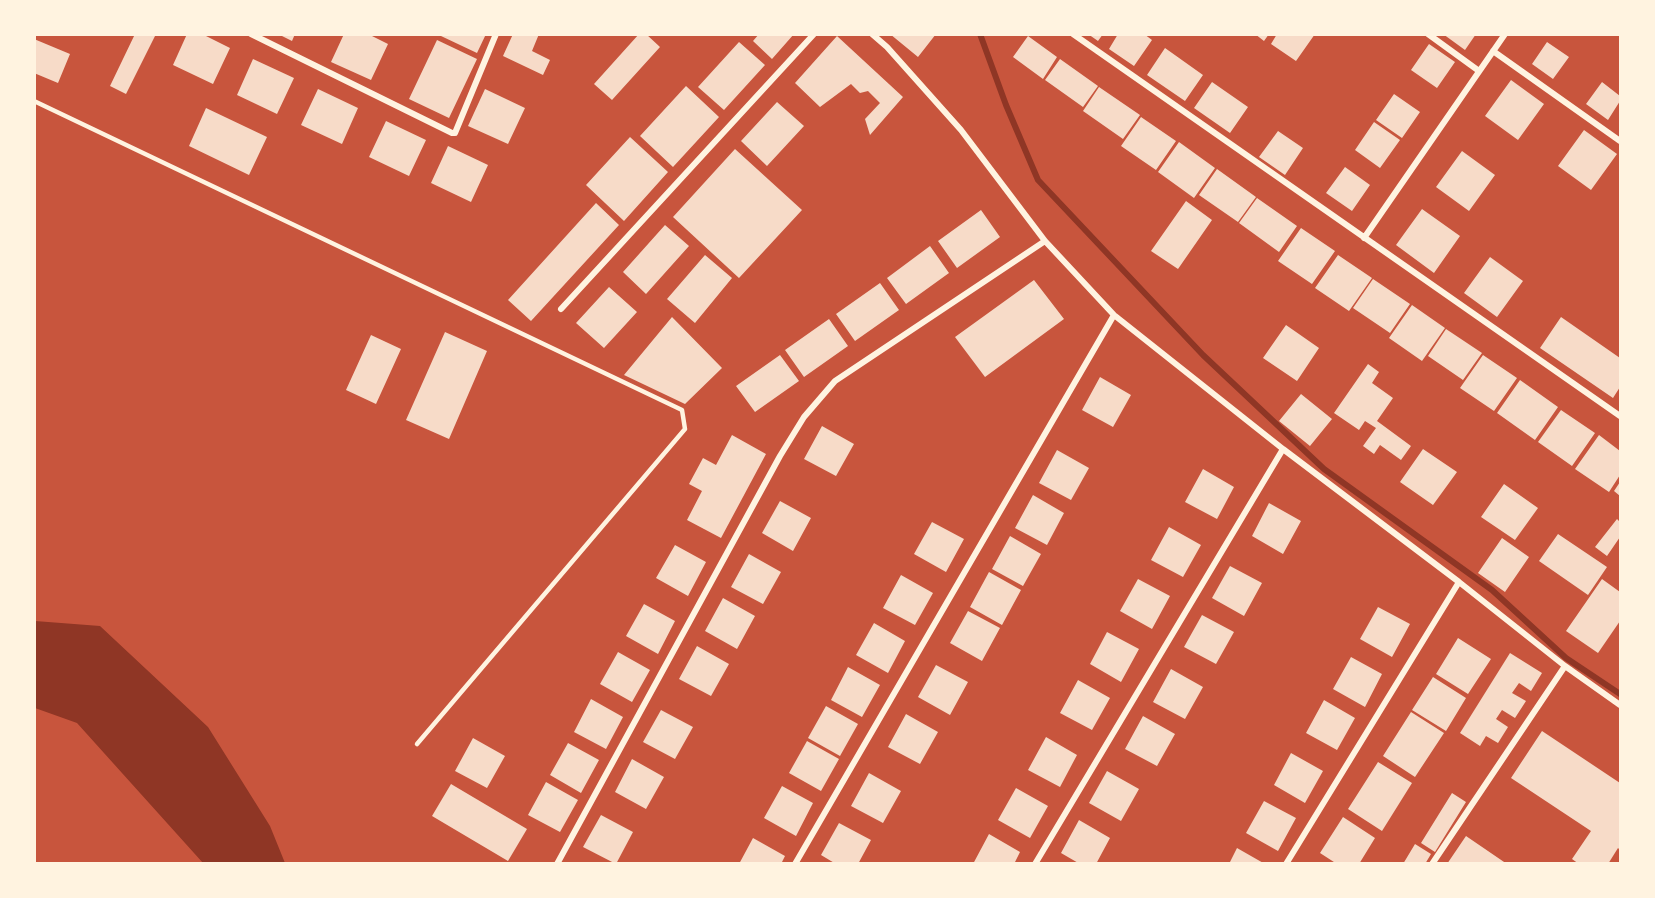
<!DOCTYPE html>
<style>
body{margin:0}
#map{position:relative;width:1655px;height:898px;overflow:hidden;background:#c8553d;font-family:"PT Sans",sans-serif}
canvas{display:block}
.frame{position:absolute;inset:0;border:36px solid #fff3e0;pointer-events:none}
</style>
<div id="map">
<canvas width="1655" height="898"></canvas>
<div class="frame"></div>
</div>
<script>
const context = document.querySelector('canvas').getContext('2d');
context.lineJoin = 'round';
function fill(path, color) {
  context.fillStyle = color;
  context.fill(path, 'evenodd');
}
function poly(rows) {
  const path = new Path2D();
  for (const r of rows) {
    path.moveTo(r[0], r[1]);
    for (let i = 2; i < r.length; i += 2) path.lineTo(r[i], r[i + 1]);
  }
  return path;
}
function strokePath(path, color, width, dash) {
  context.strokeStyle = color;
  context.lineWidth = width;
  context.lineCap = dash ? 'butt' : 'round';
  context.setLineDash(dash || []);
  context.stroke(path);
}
const water = poly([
 [35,621,100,626,208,727,270,826,285,863,203,863,77,723,35,708]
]);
const stream = poly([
 [980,34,1006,105,1038,180,1203,355,1324,469,1492,590,1566,658,1620,694]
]);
const building = poly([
 [135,34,156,34,126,94,110,86],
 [187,34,202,34,230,48,213,84,173,65],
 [278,34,295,34,292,41],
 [344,34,368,34,388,44,371,80,331,62],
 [442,34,486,34,477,53,441,36],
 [513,34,539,34,532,51,550,60,543,75,503,56],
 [639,34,646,34,660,47,612,100,594,84],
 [759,34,794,34,772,59,753,41],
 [890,34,936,34,918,57],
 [1088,34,1103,34,1098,41],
 [1118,34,1144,34,1152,40,1134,66,1109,49],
 [1255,34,1269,34,1264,41],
 [1277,34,1315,34,1296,61,1271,44],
 [1443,34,1476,34,1465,50],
 [837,36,903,97,870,135,865,119,880,103,868,91,860,93,851,84,820,107,795,83],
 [1028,36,1057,57,1043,79,1013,57],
 [34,39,70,54,58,83,34,73],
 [437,40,477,59,449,118,409,99],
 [739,42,765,65,724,110,698,87],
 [1547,42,1569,57,1553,79,1532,64],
 [1429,44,1455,62,1437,88,1411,70],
 [1165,48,1203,75,1185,101,1147,75],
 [253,59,294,78,277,114,237,95],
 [1060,59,1098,86,1083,107,1045,80],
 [1511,80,1544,104,1518,140,1485,116],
 [1212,82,1248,107,1230,133,1194,108],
 [1602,82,1620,96,1620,101,1608,120,1586,104],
 [686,86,719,117,673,167,640,136],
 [1099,87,1140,115,1123,139,1083,111],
 [318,89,358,108,342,144,301,125],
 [485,89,525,108,508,144,468,126],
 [1394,94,1420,112,1402,138,1376,120],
 [777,102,804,126,767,166,741,141],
 [206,108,267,137,249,175,189,146],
 [1141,117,1176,141,1156,170,1121,146],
 [386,121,426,140,409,176,369,157],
 [1374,122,1400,140,1380,168,1355,150],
 [1584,130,1617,154,1591,190,1558,166],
 [1278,131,1303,148,1285,175,1259,157],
 [630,137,668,172,624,221,586,185],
 [1179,142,1215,168,1194,198,1158,172],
 [448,146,488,165,471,202,431,183],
 [735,149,802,210,739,278,673,217],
 [1462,151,1495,175,1469,211,1436,187],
 [1345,167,1370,185,1352,211,1326,193],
 [1217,169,1256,197,1238,222,1199,195],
 [1257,198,1297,226,1279,252,1239,223],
 [1186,201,1212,220,1178,269,1151,251],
 [596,203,619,225,531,321,508,300],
 [1422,209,1460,236,1434,273,1396,245],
 [981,210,1000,237,957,268,938,241],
 [665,225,689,246,646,294,623,272],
 [1301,228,1335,251,1312,284,1278,261],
 [930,246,949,273,906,304,887,278],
 [705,255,732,278,695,323,667,299],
 [1338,255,1372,278,1349,311,1315,288],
 [1490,257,1523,281,1497,317,1464,293],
 [1373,279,1410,304,1390,333,1353,308],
 [1034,280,1064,319,985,377,955,337],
 [880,283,899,310,855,341,836,314],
 [609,287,637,312,604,348,576,323],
 [1412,305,1445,328,1422,361,1389,338],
 [672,317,722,368,685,404,624,375],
 [1561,317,1620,358,1620,387,1613,398,1540,348],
 [829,319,848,346,804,377,785,350],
 [1286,325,1319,348,1297,381,1263,358],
 [1446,329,1482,353,1463,380,1428,356],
 [445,332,487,351,449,439,406,420],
 [371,335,401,349,376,404,346,390],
 [780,355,799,381,755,412,736,386],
 [1483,355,1517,378,1494,411,1460,388],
 [1368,364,1379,372,1372,383,1393,398,1377,421,1411,446,1401,460,1380,445,1374,454,1363,446,1376,428,1365,421,1359,430,1334,413],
 [1100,377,1131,395,1113,427,1082,410],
 [1520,380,1558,407,1535,440,1497,413],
 [1301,394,1332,419,1310,446,1279,421],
 [1561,410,1595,433,1572,466,1538,442],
 [822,426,854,444,836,476,804,459],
 [732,435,766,454,721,538,687,520,702,491,689,484,703,458,716,465],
 [1599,435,1620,451,1620,475,1609,492,1575,469],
 [1423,449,1457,472,1433,505,1400,482],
 [1057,450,1089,468,1071,500,1039,483],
 [1203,469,1234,487,1217,519,1185,502],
 [1620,482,1620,496,1614,491],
 [1504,484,1538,508,1515,540,1481,517],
 [1033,495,1064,513,1047,545,1015,528],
 [780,501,811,518,793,551,762,533],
 [1269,503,1301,521,1283,554,1252,536],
 [1617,519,1620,522,1620,537,1607,556,1595,547],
 [932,522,964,539,946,572,914,554],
 [1169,527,1201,545,1183,577,1151,560],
 [1558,534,1607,567,1588,595,1539,561],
 [1010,536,1041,554,1023,586,992,569],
 [1502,538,1529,557,1505,592,1478,573],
 [675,545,706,562,688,596,656,578],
 [749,554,781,572,763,604,731,587],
 [1230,566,1262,583,1244,616,1212,598],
 [989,572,1021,590,1002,625,970,607],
 [901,575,933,593,915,625,883,608],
 [1138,579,1170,596,1152,629,1120,611],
 [1602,579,1620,592,1620,621,1598,653,1566,631],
 [723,598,755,616,737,649,705,631],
 [644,604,675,621,658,654,626,636],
 [1378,607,1410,624,1392,657,1360,639],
 [968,611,1000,628,982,661,950,643],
 [1202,615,1234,632,1216,664,1184,647],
 [874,623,905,641,888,673,856,655],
 [1107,632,1139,649,1121,682,1090,664],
 [1458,638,1491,659,1468,694,1436,674],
 [697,646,729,664,711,696,679,679],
 [618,652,650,670,632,702,600,684],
 [1510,653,1542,673,1531,691,1519,683,1512,693,1526,701,1515,718,1502,710,1496,719,1508,727,1498,743,1486,736,1480,746,1460,733],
 [1351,657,1382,674,1365,707,1333,689],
 [936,665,968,682,950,715,918,697],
 [848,667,880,685,862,717,831,700],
 [1171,669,1203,687,1185,719,1153,702],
 [1433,677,1466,698,1446,731,1412,710],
 [1078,680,1110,698,1092,730,1060,713],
 [591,699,623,717,606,749,574,732],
 [1324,700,1355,718,1337,750,1306,733],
 [826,706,858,724,840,756,808,738],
 [661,710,693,727,675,759,643,742],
 [1411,712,1444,733,1415,777,1383,756],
 [906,714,938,732,920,764,888,747],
 [1143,716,1175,734,1157,766,1125,749],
 [1542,731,1620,783,1620,850,1618,848,1608,864,1579,864,1572,859,1591,831,1511,778],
 [1046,737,1077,755,1060,787,1028,770],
 [473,738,505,756,487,788,455,771],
 [807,741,839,759,821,791,789,773],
 [568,743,599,760,581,793,550,775],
 [1291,753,1323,771,1305,803,1274,785],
 [632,759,664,777,646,809,615,792],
 [1378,762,1412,783,1382,831,1348,809],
 [1107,771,1139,789,1121,821,1089,803],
 [869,773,901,791,883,823,851,806],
 [546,782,578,800,560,832,528,815],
 [451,784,527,829,508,861,432,816],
 [782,786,813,803,796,836,764,818],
 [1016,788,1048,806,1030,838,998,820],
 [1452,793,1466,802,1435,852,1421,843],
 [1264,801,1296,818,1278,851,1246,833],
 [601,815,633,832,616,864,583,847],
 [1343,817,1375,838,1359,864,1337,864,1320,853],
 [1079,820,1110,838,1096,864,1080,864,1061,853],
 [839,823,871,840,858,864,836,864,821,855],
 [989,834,1020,852,1014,864,973,864],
 [1466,836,1507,864,1447,864],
 [753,838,785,856,781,864,739,864],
 [1415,844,1431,854,1425,864,1403,864],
 [1237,848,1265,864,1229,864]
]);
const service = poly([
 [34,101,682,410,685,429,417,744]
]);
const minor = poly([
 [251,34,452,133,455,133,496,34],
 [872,34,887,47,961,130,1045,241,1114,315,1283,449,1459,582,1565,666,1620,705],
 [1073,34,1620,416],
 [1428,34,1479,71],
 [1493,51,1620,141],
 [1364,238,1505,34],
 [561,309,814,34],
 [557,864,780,456,804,417,835,381,1045,241],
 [795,864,1114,315],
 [1035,864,1283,449],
 [1286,864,1459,582],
 [1432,864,1565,666]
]);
fill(water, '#8f3625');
strokePath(stream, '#8f3625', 6);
fill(building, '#f7dbc8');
strokePath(service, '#fff3e0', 4.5);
strokePath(minor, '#fff3e0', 6);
</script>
